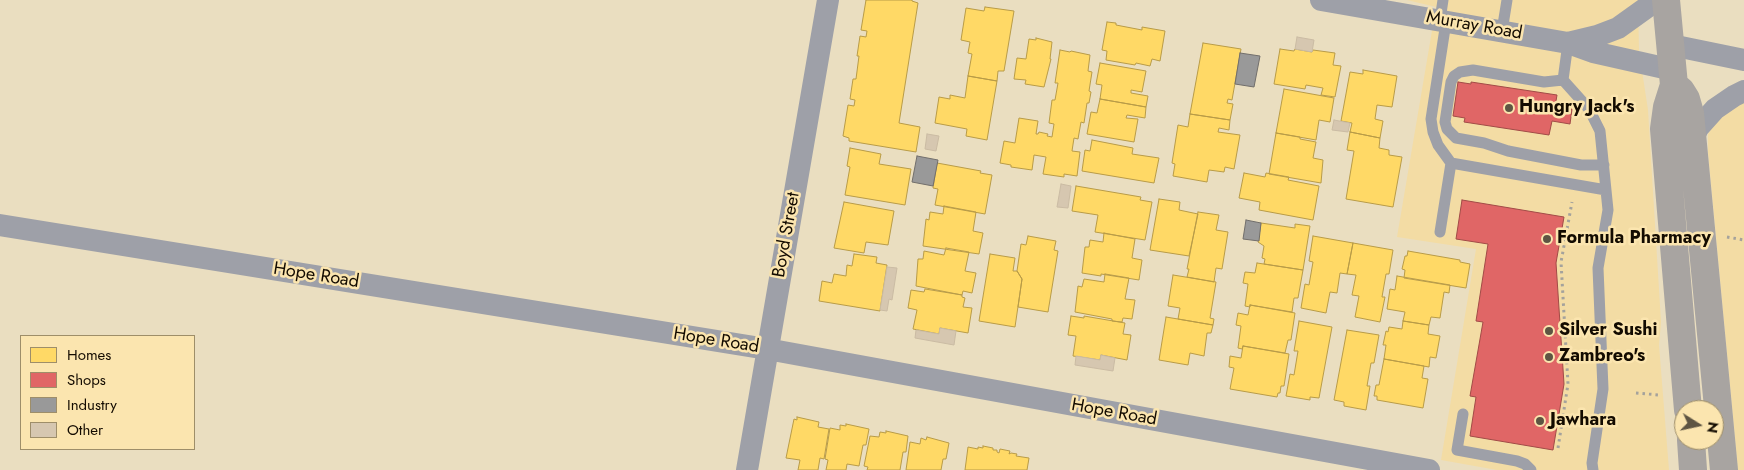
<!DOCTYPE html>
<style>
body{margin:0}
#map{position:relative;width:1744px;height:470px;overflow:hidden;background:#eadec0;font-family:Jost,sans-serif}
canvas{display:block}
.legend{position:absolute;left:20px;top:335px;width:175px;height:115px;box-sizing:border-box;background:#fbe5af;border:1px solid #9e8e69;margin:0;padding:6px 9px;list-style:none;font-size:15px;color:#130b00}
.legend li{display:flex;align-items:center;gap:10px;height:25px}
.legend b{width:25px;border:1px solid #9e8e69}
.north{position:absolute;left:1674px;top:400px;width:50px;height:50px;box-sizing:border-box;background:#fbe5af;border:1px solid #9e8e69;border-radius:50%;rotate:100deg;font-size:14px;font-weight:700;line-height:20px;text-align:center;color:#130b00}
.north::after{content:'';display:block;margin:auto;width:18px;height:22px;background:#5e5543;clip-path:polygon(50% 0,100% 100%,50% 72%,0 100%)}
</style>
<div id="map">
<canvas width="1744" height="470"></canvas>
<ul class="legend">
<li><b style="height:14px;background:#ffd966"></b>Homes</li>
<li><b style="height:14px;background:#e06666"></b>Shops</li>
<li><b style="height:14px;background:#999"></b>Industry</li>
<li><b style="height:14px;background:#d6c7b0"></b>Other</li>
</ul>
<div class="north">N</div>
</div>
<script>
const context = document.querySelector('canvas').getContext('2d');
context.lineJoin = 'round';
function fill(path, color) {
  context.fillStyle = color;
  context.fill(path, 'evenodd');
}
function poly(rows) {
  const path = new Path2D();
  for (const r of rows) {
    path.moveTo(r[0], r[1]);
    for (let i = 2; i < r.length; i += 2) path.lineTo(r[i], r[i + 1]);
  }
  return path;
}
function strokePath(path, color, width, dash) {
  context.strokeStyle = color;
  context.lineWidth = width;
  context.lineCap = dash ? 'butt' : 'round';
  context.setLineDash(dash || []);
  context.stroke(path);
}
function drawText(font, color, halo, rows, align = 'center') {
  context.font = font + ' Jost,sans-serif';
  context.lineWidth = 5;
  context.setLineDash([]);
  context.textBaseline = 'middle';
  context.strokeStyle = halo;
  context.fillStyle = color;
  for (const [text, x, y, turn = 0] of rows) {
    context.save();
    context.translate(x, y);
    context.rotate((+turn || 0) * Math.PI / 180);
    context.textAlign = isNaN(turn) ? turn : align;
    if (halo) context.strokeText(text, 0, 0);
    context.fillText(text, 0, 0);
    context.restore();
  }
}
const built = poly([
 [1407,0,1638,0,1639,51,1648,110,1661,322,1659,345,1669,470,1497,470,1441,460,1476,249,1397,237,1436,7],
 [1744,101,1744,470,1738,470,1708,152,1708,134,1716,119]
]);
const homes = poly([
 [866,0,912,0,912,1,918,3,899,123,920,127,916,152,849,141,849,138,843,136,848,105,854,106,855,100,850,99,853,79,856,79,859,56,857,56,860,36,866,37,867,31,861,30,866,0],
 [985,7,1014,11,1004,71,998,71,997,81,968,76,972,54,968,53,970,42,961,40,966,8,984,11,985,7],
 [1107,22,1116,23,1116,25,1142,30,1142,27,1165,31,1160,61,1152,59,1150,66,1136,63,1135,65,1106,60,1107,51,1102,50,1107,22],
 [1036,38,1052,42,1050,59,1051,59,1044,87,1025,84,1026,80,1014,79,1017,58,1026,59,1029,39,1036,40,1036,38],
 [1203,43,1241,49,1232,100,1228,99,1227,103,1233,104,1230,120,1190,114,1203,43],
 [1280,49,1294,51,1295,49,1312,52,1313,50,1335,53,1333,65,1341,66,1335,97,1321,95,1323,88,1306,85,1305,89,1274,84,1280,49],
 [1060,50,1070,52,1071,51,1090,55,1088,71,1092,72,1089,91,1091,92,1089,103,1087,103,1084,123,1081,122,1078,139,1074,138,1072,151,1080,152,1077,176,1064,174,1064,177,1043,174,1046,157,1034,155,1032,170,1011,167,1011,165,1000,163,1004,141,1015,143,1019,118,1038,121,1036,134,1038,134,1039,132,1048,134,1047,136,1052,137,1054,124,1049,123,1052,100,1055,100,1058,83,1055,83,1060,50],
 [1100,63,1146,71,1142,92,1131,90,1131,93,1148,96,1146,107,1100,99,1102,85,1096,84,1100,63],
 [1363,70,1397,76,1392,107,1377,105,1375,119,1383,121,1380,138,1350,132,1352,123,1341,121,1350,72,1363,74,1363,70],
 [968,76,997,81,987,140,966,136,967,129,935,123,939,97,950,99,950,95,965,98,968,76],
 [1284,89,1334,98,1330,122,1319,120,1316,140,1276,133,1284,89],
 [1100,99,1146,107,1145,118,1127,115,1126,118,1138,119,1134,142,1087,134,1091,112,1097,113,1100,99],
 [1190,114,1230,120,1229,130,1219,128,1218,132,1240,135,1234,169,1225,167,1224,172,1209,170,1207,182,1173,176,1175,164,1172,163,1178,125,1188,127,1190,114],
 [1350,132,1380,138,1379,148,1389,150,1389,155,1402,157,1393,207,1346,199,1354,151,1347,150,1350,132],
 [1276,133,1300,137,1300,139,1316,142,1313,158,1323,160,1321,183,1269,174,1276,133],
 [1092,140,1133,148,1132,154,1159,158,1154,183,1082,171,1085,150,1090,151,1092,140],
 [850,148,881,154,879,164,911,169,905,205,845,195,850,167,847,166,850,148],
 [937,163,981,171,980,173,992,175,985,214,935,205,938,189,933,188,937,163],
 [1244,173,1265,177,1266,173,1289,177,1288,180,1319,186,1313,220,1259,210,1260,202,1239,198,1244,173],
 [1076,186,1141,197,1140,200,1152,202,1145,240,1095,232,1098,215,1072,211,1076,186],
 [1159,199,1180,202,1179,210,1198,214,1189,256,1150,250,1159,199],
 [844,202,894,211,888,245,866,242,864,253,834,248,844,202],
 [944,206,976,212,973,231,983,233,979,254,923,246,926,219,929,220,930,212,943,214,944,206],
 [1198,212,1219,215,1216,230,1228,232,1222,269,1216,268,1214,282,1187,277,1189,269,1187,269,1198,212],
 [1261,223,1295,228,1295,224,1310,226,1303,270,1264,264,1265,259,1262,258,1264,246,1258,242,1261,223],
 [1104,233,1135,239,1132,258,1142,260,1139,280,1101,274,1101,276,1082,273,1085,247,1089,247,1090,240,1103,242,1104,233],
 [1028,236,1056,241,1054,250,1058,251,1048,312,1018,307,1022,279,1017,271,1021,244,1026,245,1028,236],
 [1313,236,1353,243,1347,274,1340,273,1337,293,1330,292,1326,313,1301,308,1305,284,1309,285,1313,262,1309,261,1313,236],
 [1353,243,1393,250,1389,274,1386,274,1382,297,1385,297,1380,322,1355,317,1359,296,1352,295,1356,275,1347,274,1353,243],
 [946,248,969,252,965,271,976,273,972,293,963,291,962,295,916,286,918,259,923,259,924,251,944,255,946,248],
 [1408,251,1460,260,1460,262,1470,264,1466,288,1404,278,1405,270,1402,269,1405,256,1407,256,1408,251],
 [854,254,877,257,876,263,887,265,880,311,819,301,822,281,832,283,834,274,846,276,847,265,852,266,854,254],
 [990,254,1015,258,1013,271,1017,271,1022,279,1015,327,979,321,990,254],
 [1257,263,1303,270,1298,298,1294,298,1292,312,1250,305,1250,307,1245,306,1248,284,1243,283,1245,272,1255,273,1257,263],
 [1105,274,1129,278,1125,299,1135,300,1132,319,1123,318,1122,322,1112,321,1112,319,1075,312,1078,286,1082,287,1084,279,1104,282,1105,274],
 [1173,275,1216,282,1210,318,1214,319,1213,325,1178,319,1180,308,1168,306,1173,275],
 [1397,276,1450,285,1449,293,1444,292,1440,318,1431,317,1429,325,1403,321,1405,312,1387,309,1390,289,1395,290,1397,276],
 [925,289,962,295,962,297,965,298,963,307,972,308,968,333,940,328,939,334,913,329,917,310,908,308,911,290,924,292,925,289],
 [1250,305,1295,313,1291,340,1288,340,1285,353,1243,346,1242,349,1238,348,1241,326,1236,325,1238,313,1248,315,1250,305],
 [1071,316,1084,318,1084,316,1125,323,1123,334,1131,335,1127,360,1101,355,1100,360,1073,356,1076,336,1068,335,1071,316],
 [1166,317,1213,325,1211,333,1207,333,1204,356,1190,353,1188,365,1159,360,1166,317],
 [1299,321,1332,327,1319,398,1310,397,1310,400,1286,396,1290,374,1294,375,1298,351,1294,351,1299,321],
 [1403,321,1429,325,1428,334,1440,336,1436,358,1430,357,1429,367,1384,359,1386,345,1383,345,1386,331,1388,332,1389,327,1402,329,1403,321],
 [1347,330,1379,335,1374,363,1371,363,1367,386,1370,386,1366,410,1344,406,1344,402,1334,400,1347,330],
 [1243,346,1289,354,1284,386,1281,386,1280,393,1278,393,1277,397,1230,389,1234,368,1229,367,1230,356,1241,358,1243,346],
 [1384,359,1424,366,1422,378,1428,379,1423,408,1377,400,1377,396,1374,396,1376,385,1379,385,1384,359],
 [797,417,819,422,818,427,829,429,824,459,820,458,818,470,798,470,800,460,786,458,794,419,797,420,797,417],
 [846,424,869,429,866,445,863,445,859,466,847,464,846,470,826,470,828,460,825,459,830,428,840,430,840,425,846,426,846,424],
 [886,431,908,436,906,452,903,452,900,470,867,470,868,467,864,466,870,436,879,437,880,432,886,433,886,431],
 [927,437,949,443,946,459,943,459,941,470,906,470,910,442,920,444,921,438,926,440,927,437],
 [983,446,993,448,993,450,997,450,997,452,999,453,1000,449,1010,451,1009,454,1011,453,1017,454,1016,456,1029,458,1027,470,965,470,968,447,978,449,978,447,983,448,983,446]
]);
const shops = poly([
 [1458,82,1471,84,1471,82,1557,95,1555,107,1572,109,1570,124,1552,121,1549,135,1464,122,1465,118,1453,116,1458,82],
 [1462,200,1564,217,1556,263,1564,384,1553,450,1470,436,1476,397,1470,396,1483,322,1476,321,1488,244,1456,239,1462,200]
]);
const industry = poly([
 [1240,53,1260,56,1254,87,1235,84,1240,53],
 [917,156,938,160,933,186,912,182,917,156],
 [1246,220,1261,223,1259,241,1243,239,1246,220]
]);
const building = poly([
 [1297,37,1314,40,1312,52,1295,49,1297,37],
 [1334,120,1350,123,1348,132,1332,130,1334,120],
 [927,134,939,136,936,151,925,149,927,134],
 [1061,184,1071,186,1068,208,1057,207,1061,184],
 [887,267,897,268,892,300,889,299,887,311,880,310,887,267],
 [940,328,956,331,954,345,915,338,916,330,939,334,940,328],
 [1101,355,1115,358,1113,371,1075,365,1076,356,1100,360,1101,355]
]);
const path = poly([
 [1727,237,1744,240],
 [1636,393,1659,395],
 [1558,448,1568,384,1561,262,1572,202]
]);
const lane = poly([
 [1440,20,1443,0],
 [1502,31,1507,0],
 [1568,43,1563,80,1589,109,1600,131,1608,210,1598,268,1603,389,1592,463,1593,470],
 [1563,80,1544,82,1473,70,1460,72,1454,76,1451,82,1445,122,1447,129,1456,138,1484,143,1508,151,1581,165,1604,165],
 [1451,163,1606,190],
 [1440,232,1451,163,1438,145,1433,132,1431,119,1446,22],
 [1463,414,1457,450,1517,461,1525,464,1531,470]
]);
const street = poly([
 [1321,0,1568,43,1593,52,1673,70],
 [1568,43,1597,36,1618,28,1657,0],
 [1671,45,1744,60],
 [1693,138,1698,128,1715,109,1734,96,1744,91],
 [0,225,767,349,1429,470],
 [747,470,828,0]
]);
const highway = poly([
 [1666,0,1674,85,1667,107,1664,129,1688,410],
 [1674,85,1681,91,1686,99,1690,113,1724,470],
 [1691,440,1693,470]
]);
const markers = [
 [1509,108,5,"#5e5543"],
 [1547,239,5,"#5e5543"],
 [1549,331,5,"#5e5543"],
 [1549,357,5,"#5e5543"],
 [1540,421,5,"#5e5543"]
];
const streetNames = [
 ["Murray Road",1474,26,10],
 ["Boyd Street",787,235,-80],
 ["Hope Road",316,276,9],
 ["Hope Road",716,341,9],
 ["Hope Road",1114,413,10]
];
const poiNames = [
 ["Hungry Jack's",1519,108],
 ["Formula Pharmacy",1557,239],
 ["Silver Sushi",1559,331],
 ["Zambreo's",1559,357],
 ["Jawhara",1550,421]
];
fill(built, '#f3dca4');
fill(homes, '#ffd966');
strokePath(homes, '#b89b47', 1);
fill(shops, '#e06666');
strokePath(shops, '#a24b47', 1);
fill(industry, '#999');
strokePath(industry, '#716e6b', 1);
fill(building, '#d6c7b0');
strokePath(building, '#cabba3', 1);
strokePath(path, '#a4a29c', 3, [2.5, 4]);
strokePath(lane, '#9ea0a8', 11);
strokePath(street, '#9ea0a8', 22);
strokePath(highway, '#a8a4a1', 28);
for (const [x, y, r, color] of markers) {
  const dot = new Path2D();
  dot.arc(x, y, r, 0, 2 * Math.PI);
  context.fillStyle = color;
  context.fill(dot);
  strokePath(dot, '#fbe5af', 2);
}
drawText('18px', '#130b00', '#fbe5af', streetNames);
drawText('bold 18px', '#130b00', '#fbe5af', poiNames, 'left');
</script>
